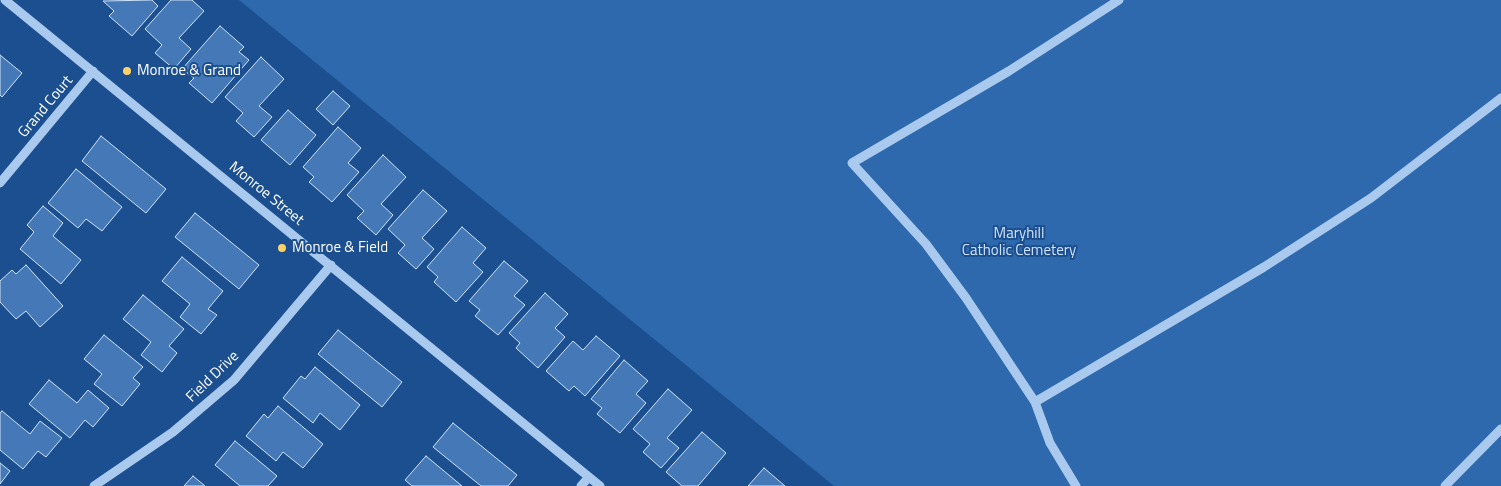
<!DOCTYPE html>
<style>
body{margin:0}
canvas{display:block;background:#1b4f8f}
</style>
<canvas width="1501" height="486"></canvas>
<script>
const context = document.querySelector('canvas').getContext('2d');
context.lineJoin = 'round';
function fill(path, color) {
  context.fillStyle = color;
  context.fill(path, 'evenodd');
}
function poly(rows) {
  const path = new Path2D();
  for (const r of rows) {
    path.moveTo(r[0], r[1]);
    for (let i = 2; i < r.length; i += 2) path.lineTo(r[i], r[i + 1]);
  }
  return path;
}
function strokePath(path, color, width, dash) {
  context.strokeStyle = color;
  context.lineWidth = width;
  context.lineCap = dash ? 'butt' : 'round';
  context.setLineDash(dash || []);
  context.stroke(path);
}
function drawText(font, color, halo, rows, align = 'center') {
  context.font = font + ' "Titillium Web",sans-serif';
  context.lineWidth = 4;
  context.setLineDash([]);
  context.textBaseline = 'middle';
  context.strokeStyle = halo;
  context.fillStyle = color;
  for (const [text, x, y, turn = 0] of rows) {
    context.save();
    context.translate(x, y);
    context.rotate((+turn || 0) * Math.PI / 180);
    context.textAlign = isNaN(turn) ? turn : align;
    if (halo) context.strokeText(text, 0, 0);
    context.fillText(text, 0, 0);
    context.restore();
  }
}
const green = poly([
 [239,0,1501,0,1501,486,834,486]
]);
const building = poly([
 [152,0,158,6,132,36,109,16,114,11,103,1,152,0],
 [171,0,192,0,204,11,179,38,191,49,174,69,155,53,162,45,145,29,171,0],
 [220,26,244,47,239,52,249,60,212,103,189,83,194,78,182,69,220,26],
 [0,55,22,73,2,97,0,95,0,55],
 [261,57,284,79,259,106,272,117,254,137,236,121,243,113,225,97,261,57],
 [333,91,350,106,333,125,316,109,333,91],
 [288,110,316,135,290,165,261,140,288,110],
 [338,127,361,148,348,163,359,172,332,202,309,182,314,177,303,167,338,127],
 [101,136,166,189,146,213,82,161,101,136],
 [383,155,406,177,381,204,393,215,376,235,357,218,364,211,347,195,383,155],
 [76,169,122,207,102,231,86,219,78,228,48,203,76,169],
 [423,190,447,211,422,238,434,249,416,269,398,253,405,245,388,229,423,190],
 [43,206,63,223,53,236,81,260,61,284,20,249,34,232,27,225,43,206],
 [195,213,259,265,239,289,175,237,195,213],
 [462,227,486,248,473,263,483,272,456,302,434,282,438,277,427,267,462,227],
 [182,257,223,291,208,309,217,315,201,334,180,317,190,304,162,281,182,257],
 [504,261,528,281,514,296,525,305,498,335,475,316,480,310,469,301,504,261],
 [26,265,63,306,40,327,26,311,16,319,0,302,0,281,12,270,16,274,26,265],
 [545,293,568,314,555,328,565,337,538,368,516,348,520,343,509,333,545,293],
 [143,295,184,329,169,346,177,353,162,372,141,355,151,342,123,319,143,295],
 [338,330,402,382,382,407,318,354,338,330],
 [104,335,143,367,133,378,140,384,122,406,94,384,102,374,84,359,104,335],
 [596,336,620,356,585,396,574,386,569,391,546,371,573,341,583,350,596,336],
 [624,360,648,381,636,394,646,403,620,433,597,414,602,408,591,399,624,360],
 [315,367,360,405,340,430,320,413,313,423,283,398,301,376,305,379,315,367],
 [49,380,77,403,88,390,109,408,93,427,85,420,70,438,29,404,49,380],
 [668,389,692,410,667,438,679,448,661,468,643,452,650,444,633,429,668,389],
 [278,406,323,444,303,468,283,452,276,461,246,436,264,414,268,418,278,406],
 [2,411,30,434,40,421,62,438,46,457,38,451,23,469,0,450,0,413,2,411],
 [453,423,517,475,508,486,481,486,433,447,453,423],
 [702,432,726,453,698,486,682,486,666,472,702,432],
 [235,441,277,476,268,486,240,486,215,465,235,441],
 [426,456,462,486,412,486,405,480,426,456],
 [0,463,10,471,0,484,0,463],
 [764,468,785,486,748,486,764,468],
 [193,476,205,486,184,486,193,476]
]);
const minor = poly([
 [5,0,600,486],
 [0,183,93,71],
 [1035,402,1264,267,1371,198,1501,98],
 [94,486,173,432,234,380,331,265],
 [581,486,589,477],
 [1076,486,1050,443,1035,402,966,298,926,244,852,163,1009,71,1119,0],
 [1445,486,1501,429]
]);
const markers = [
 [127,71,5,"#ffd166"],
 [282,248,5,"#ffd166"]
];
const poiNames = [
 ["Monroe & Grand",137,71],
 ["Monroe & Field",292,248]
];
const streetNames = [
 ["Grand Court",46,107,-50],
 ["Monroe Street",266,194,39],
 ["Field Drive",213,377,-44]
];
const parkNames = [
 ["Maryhill",1019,234],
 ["Catholic Cemetery",1019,251]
];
fill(green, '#2e69ad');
fill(building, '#4478b7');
strokePath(building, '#cfe3fa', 1);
strokePath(minor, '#a9c9ee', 9);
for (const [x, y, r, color] of markers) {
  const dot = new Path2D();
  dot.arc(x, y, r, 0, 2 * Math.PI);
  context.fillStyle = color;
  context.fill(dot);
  strokePath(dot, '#1b4f8f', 2);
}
drawText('15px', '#fff', '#1b4f8f', poiNames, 'left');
drawText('15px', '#fff', '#1b4f8f', streetNames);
drawText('15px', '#cfe3fa', '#1b4f8f', parkNames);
</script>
